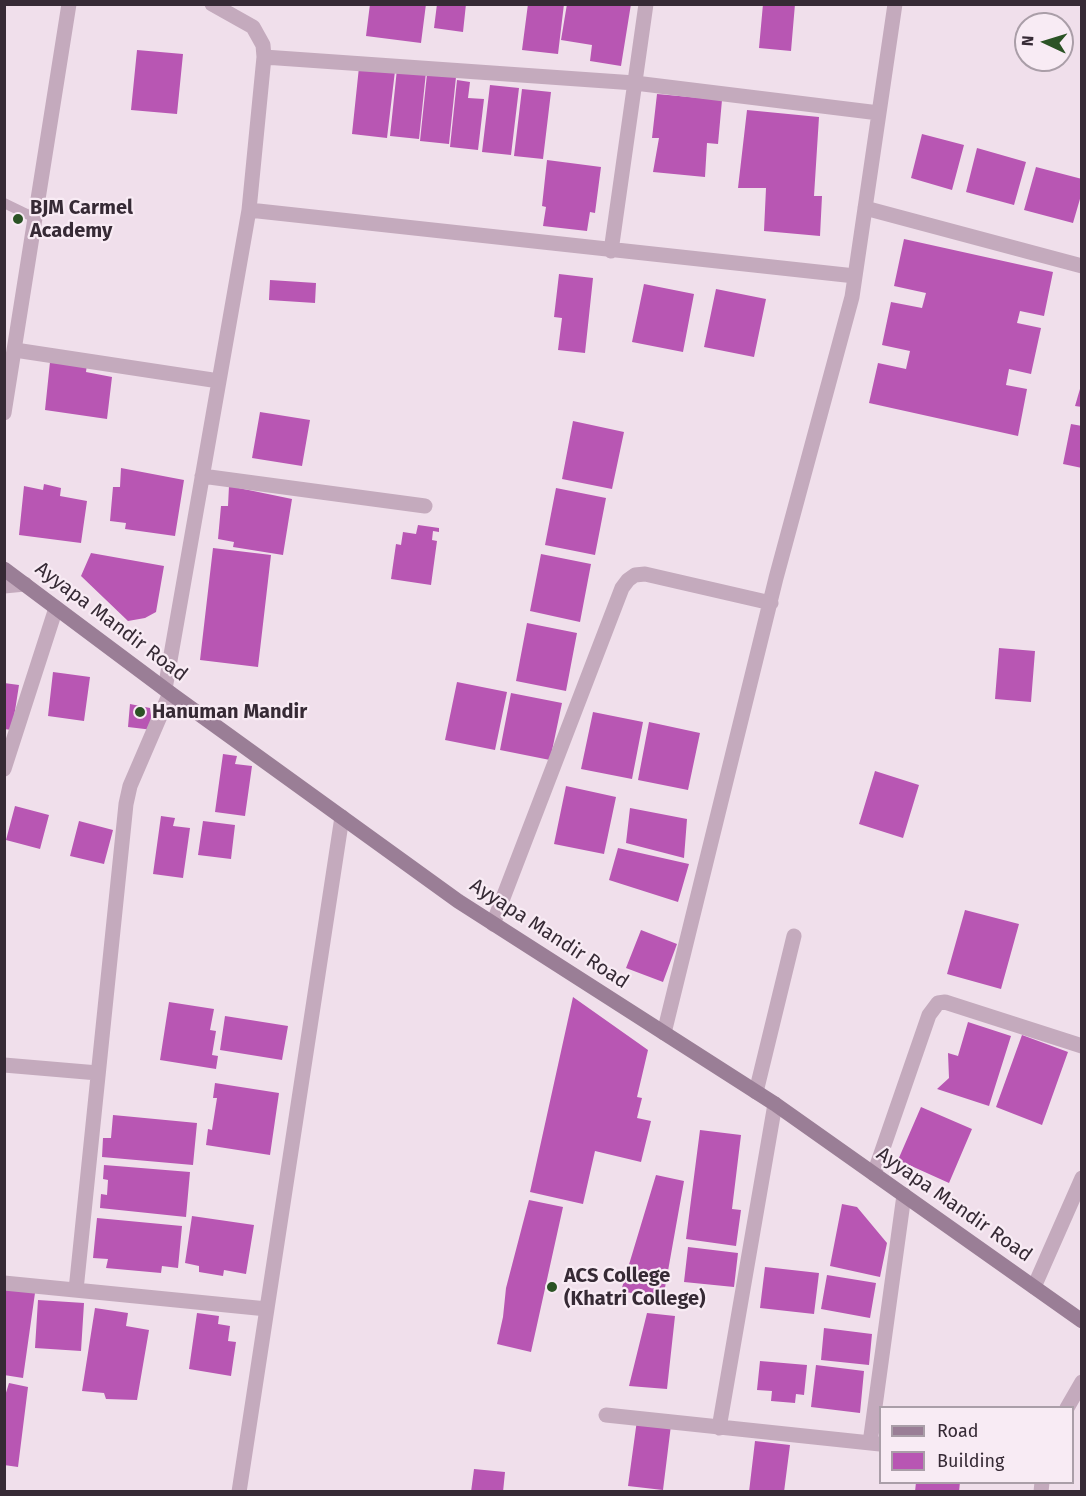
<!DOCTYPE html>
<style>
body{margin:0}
#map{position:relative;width:1086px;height:1496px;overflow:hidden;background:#f0dfeb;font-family:"Fira Sans",sans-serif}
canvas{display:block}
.frame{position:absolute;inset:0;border:6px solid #362a35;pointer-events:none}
.legend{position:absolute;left:879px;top:1406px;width:195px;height:78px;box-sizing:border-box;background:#f8ebf4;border:2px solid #aa9ea8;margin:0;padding:8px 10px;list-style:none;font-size:18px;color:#362a35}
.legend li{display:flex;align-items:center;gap:12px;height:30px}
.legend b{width:30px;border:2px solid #aa9ea8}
.north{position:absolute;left:1014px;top:12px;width:60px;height:60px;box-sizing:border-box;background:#f8ebf4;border:2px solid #aa9ea8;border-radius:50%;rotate:274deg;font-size:16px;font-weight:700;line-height:24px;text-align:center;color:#362a35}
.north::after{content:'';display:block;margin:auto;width:21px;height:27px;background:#2b5325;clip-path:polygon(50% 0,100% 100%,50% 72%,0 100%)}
</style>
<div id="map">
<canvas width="1086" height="1496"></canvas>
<div class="frame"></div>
<ul class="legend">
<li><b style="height:8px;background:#9a7e96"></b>Road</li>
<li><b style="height:16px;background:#b856b3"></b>Building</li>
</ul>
<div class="north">N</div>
</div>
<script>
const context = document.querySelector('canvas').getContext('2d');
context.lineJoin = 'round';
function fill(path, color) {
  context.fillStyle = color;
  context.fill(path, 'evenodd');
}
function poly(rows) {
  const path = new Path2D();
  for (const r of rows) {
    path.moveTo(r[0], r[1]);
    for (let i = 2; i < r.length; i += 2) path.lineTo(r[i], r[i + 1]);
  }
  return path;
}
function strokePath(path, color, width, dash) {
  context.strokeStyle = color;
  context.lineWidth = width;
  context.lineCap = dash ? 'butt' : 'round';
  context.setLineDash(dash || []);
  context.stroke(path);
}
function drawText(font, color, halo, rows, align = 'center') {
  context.font = font + ' "Fira Sans",sans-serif';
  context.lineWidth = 4.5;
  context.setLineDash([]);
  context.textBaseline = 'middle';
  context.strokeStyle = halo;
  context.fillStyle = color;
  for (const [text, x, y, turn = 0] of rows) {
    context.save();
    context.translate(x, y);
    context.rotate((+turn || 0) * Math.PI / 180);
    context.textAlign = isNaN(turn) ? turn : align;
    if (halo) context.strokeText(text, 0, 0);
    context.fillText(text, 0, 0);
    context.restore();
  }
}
const building = poly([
 [370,4,426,4,421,43,366,36],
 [437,4,466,4,463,32,434,28],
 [528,4,564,4,558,54,522,50],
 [567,4,631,4,621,66,590,61,592,45,561,40],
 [763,4,795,4,791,51,759,48],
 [137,50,183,54,177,114,131,110],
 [359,67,395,71,387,138,352,134],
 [397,69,426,72,419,139,390,136],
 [427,74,456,77,449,144,420,141],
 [457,80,470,82,468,98,484,99,478,150,450,147],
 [490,85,519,88,511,155,482,152],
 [522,89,551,92,543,159,514,156],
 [657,94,722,100,718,144,707,143,705,177,653,172,659,138,652,138],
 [747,110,819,117,814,196,822,196,820,236,764,231,766,188,738,188],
 [922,134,964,145,952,190,911,178],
 [977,148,1026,162,1014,205,966,192],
 [547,160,601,167,595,213,590,212,587,231,543,226,546,207,542,206],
 [1036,167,1082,179,1082,192,1073,223,1024,210],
 [904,239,1053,272,1044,316,1020,311,1017,323,1041,328,1031,374,1009,369,1006,385,1027,389,1018,436,869,403,878,363,906,369,910,351,882,345,891,302,922,308,926,293,894,286],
 [559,274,593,278,585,353,558,350,562,318,554,317],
 [270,280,316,283,315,303,269,300],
 [644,284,694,294,683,352,632,342],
 [716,289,766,299,754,357,704,347],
 [50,362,87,364,86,372,112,377,107,419,45,410],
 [1082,382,1082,407,1075,406],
 [260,412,310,420,302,466,252,458],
 [573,421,624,432,612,489,562,479],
 [1071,424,1082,426,1082,468,1063,464],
 [121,468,184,480,175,536,125,529,126,523,110,521,113,487,120,487],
 [44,484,61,488,60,496,87,501,81,543,19,535,24,486,43,490],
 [229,486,292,499,283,555,233,547,234,542,218,539,221,506,228,506],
 [556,488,606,498,595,555,545,545],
 [418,525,439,528,439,532,433,531,432,540,437,541,431,585,391,579,396,544,401,545,403,532,416,534],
 [213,548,271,555,258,667,200,660],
 [91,553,164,566,156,612,145,618,128,621,81,576],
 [541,554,591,564,580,622,530,611],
 [527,623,577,633,566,691,516,681],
 [999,648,1035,651,1031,702,995,699],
 [53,672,90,677,84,721,48,716],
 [457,682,507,692,495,750,445,740],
 [4,683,19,685,12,730,4,729],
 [511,693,562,703,550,760,500,750],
 [130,704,150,708,153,730,128,727],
 [593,712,643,722,632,779,581,769],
 [649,722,700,733,688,790,638,780],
 [223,754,237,756,235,764,252,766,245,816,215,812],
 [875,771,919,785,903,838,859,824],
 [566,786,616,797,604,854,554,844],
 [15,806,49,815,40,849,6,840],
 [630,808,687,819,684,858,626,843],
 [161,816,175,818,173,826,190,828,183,878,153,874],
 [79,821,113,830,104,864,70,856],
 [203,821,235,825,231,859,198,855],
 [618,848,689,864,678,902,609,880],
 [965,910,1019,924,1001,989,947,974],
 [641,930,677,944,663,982,626,968],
 [573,997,648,1050,637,1097,642,1098,637,1118,651,1121,641,1162,595,1151,583,1204,530,1192],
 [169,1002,214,1009,210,1030,216,1031,212,1055,218,1056,216,1069,160,1060],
 [225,1016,288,1026,282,1060,220,1050],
 [968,1022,1011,1036,989,1106,937,1089,949,1078,948,1053,958,1056],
 [1022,1035,1068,1052,1042,1125,996,1107],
 [215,1083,279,1093,270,1155,206,1145,208,1129,212,1130,217,1098,213,1098],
 [921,1107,972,1129,949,1183,898,1160],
 [113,1115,197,1123,193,1165,102,1157,103,1138,111,1138],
 [700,1130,741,1135,732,1209,741,1210,736,1246,686,1239],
 [104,1165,190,1172,186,1217,100,1208,101,1194,107,1195,108,1180,103,1179],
 [656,1175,684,1181,663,1299,621,1291],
 [529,1200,563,1207,531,1352,497,1344,503,1317,506,1288],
 [842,1204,857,1207,887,1243,880,1277,830,1266],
 [192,1216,254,1225,246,1274,224,1270,223,1276,199,1272,199,1266,185,1263],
 [97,1218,182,1226,178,1268,162,1266,161,1273,106,1268,108,1259,93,1258],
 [688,1247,738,1253,734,1287,684,1282],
 [765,1267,819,1273,814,1314,760,1308],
 [827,1275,876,1283,870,1318,821,1309],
 [4,1289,35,1293,23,1378,4,1375],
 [38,1300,84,1303,81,1351,35,1348],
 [95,1308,128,1313,126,1326,149,1330,137,1400,106,1399,104,1393,82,1391],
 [197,1313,219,1316,218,1324,230,1326,228,1341,236,1342,231,1376,189,1369],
 [647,1313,675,1316,667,1389,629,1386],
 [824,1328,872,1334,869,1365,821,1360],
 [760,1361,807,1365,804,1395,796,1394,795,1403,771,1401,772,1391,757,1390],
 [816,1365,864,1371,860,1413,811,1407],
 [9,1383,28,1387,18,1467,4,1465,4,1399],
 [637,1420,671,1425,663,1490,628,1486],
 [755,1441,790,1445,784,1492,749,1492],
 [474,1469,505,1472,503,1492,471,1492],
 [916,1482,960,1482,959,1492,915,1492]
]);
const lane = poly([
 [4,203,35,218]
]);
const street = poly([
 [212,4,253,27,263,45,264,57,249,210],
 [264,57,635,83,879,113],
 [865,208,1082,266],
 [611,251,646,4],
 [15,350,219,381],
 [4,413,69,4],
 [202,476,425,506],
 [4,586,25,584],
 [165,689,249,210,855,276],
 [4,769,56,608],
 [493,924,622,588,628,580,635,575,645,574,771,603],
 [664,1033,776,578,852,297,895,4],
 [4,1065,98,1073],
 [756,1092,794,936],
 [874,1174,929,1015,938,1003,945,1002,1082,1046],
 [4,1283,267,1309],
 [1034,1287,1082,1178],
 [76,1290,126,804,130,786,170,693],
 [1067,1408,1082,1382],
 [606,1415,880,1444],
 [719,1428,775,1104],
 [870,1443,904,1195],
 [239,1492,342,817],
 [1041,1492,1042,1482]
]);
const secondary = poly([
 [4,569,170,693,458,901,775,1104,1082,1321]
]);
const markers = [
 [18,219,6,"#2b5325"],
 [140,712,6,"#2b5325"],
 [552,1287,6,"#2b5325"]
];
const poiNames = [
 ["BJM Carmel",30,208],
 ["Academy",30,231],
 ["Hanuman Mandir",152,712],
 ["ACS College",564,1276],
 ["(Khatri College)",564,1299]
];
const streetNames = [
 ["Ayyapa Mandir Road",111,622,37],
 ["Ayyapa Mandir Road",549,934,33],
 ["Ayyapa Mandir Road",954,1205,35]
];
fill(building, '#b856b3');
strokePath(lane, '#c4aabd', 10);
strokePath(street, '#c4aabd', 15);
strokePath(secondary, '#9a7e96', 15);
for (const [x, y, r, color] of markers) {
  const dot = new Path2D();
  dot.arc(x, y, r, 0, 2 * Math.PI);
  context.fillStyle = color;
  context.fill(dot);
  strokePath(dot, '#f8ebf4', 2);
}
drawText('bold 20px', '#362a35', '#f8ebf4', poiNames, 'left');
drawText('20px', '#362a35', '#f8ebf4', streetNames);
</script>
